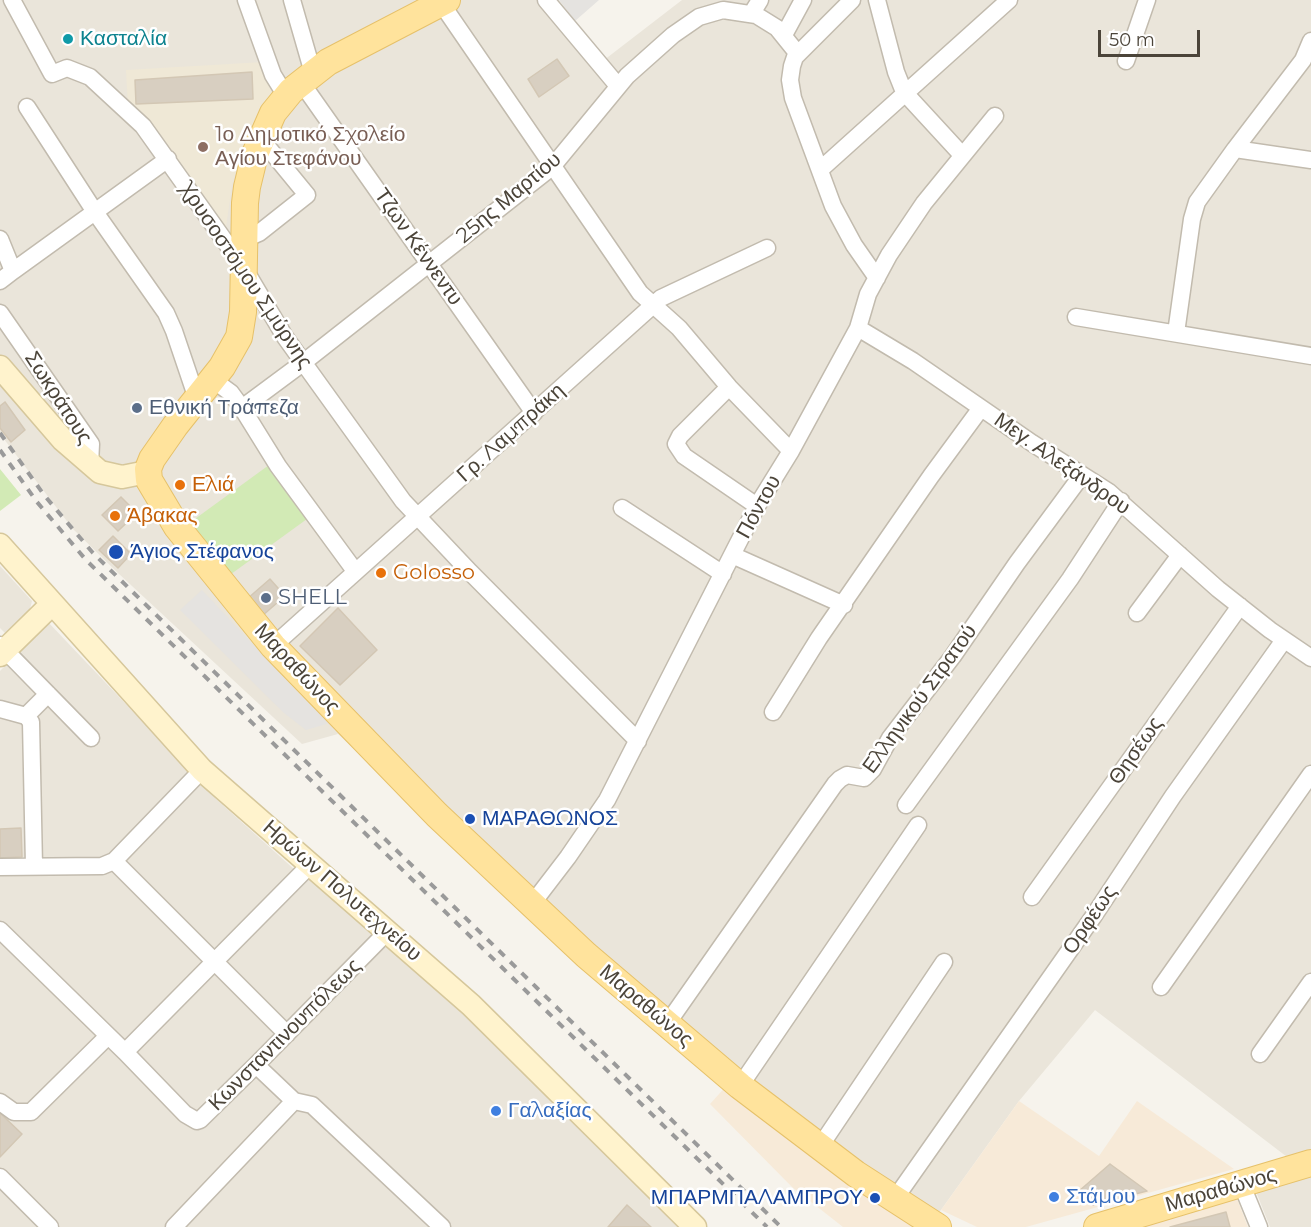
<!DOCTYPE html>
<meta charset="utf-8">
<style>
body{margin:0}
#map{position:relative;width:1311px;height:1227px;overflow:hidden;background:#f6f3ec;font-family:Montserrat,sans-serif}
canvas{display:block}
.scale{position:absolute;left:1098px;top:30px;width:102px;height:27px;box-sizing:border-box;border:3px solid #4b4439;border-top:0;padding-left:8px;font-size:18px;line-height:21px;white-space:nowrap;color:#4b4439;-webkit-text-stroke:4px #fff;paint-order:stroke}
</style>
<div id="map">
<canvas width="1311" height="1227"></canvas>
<div class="scale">50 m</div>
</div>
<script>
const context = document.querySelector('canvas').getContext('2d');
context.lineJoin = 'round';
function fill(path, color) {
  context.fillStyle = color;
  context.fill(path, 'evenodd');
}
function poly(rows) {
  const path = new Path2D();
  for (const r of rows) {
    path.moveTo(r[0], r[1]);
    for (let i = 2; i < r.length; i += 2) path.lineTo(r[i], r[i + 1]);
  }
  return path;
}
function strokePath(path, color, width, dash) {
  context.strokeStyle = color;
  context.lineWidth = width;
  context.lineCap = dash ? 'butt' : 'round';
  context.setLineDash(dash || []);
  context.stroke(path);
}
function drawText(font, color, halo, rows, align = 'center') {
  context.font = font + ' Montserrat,sans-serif';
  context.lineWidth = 5;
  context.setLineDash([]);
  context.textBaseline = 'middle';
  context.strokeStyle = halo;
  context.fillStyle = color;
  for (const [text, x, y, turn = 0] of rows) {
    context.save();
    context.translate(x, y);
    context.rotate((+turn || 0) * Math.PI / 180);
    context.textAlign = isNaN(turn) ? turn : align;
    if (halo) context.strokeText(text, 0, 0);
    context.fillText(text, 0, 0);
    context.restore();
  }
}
const residential = poly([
 [0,0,540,0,595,67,682,0,1311,0,1311,1155,1291,1160,1095,1010,1019,1101,941,1210,925,1225,565,949,338,734,302,744,118,573,73,529,0,434],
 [0,566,32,601,30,609,5,633,0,628],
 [48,622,216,799,305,879,310,874,462,1005,688,1227,0,1227,0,671],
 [1311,1174,1311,1227,1270,1227,1255,1189]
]);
const commercial = poly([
 [728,1084,926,1227,843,1227,792,1187,710,1104],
 [1019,1101,1099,1156,1137,1101,1234,1169,1026,1227,977,1227,941,1210],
 [1236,1196,1248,1227,1121,1227]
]);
const education = poly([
 [264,62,275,91,258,114,247,138,232,185,226,227,221,229,128,108,126,70]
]);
const green = poly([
 [269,465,307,519,227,577,188,524],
 [0,469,21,495,0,511]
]);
const parking = poly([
 [559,0,599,0,575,21],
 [202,590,300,695,330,723,306,730,284,713,180,610]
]);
const building = poly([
 [557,59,569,76,539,97,528,79,557,59],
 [252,72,253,99,136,104,135,80,252,72],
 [5,402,25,430,11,442,0,428,0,406,5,402],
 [121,497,137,513,118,531,102,515,121,497],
 [113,536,131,554,118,568,99,550,113,536],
 [270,579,285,596,262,616,247,599,270,579],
 [338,608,377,650,340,685,300,646,338,608],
 [21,828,22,857,0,858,0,829,21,828],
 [0,1113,22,1134,0,1157,0,1113],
 [1110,1164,1147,1191,1093,1205,1079,1191,1110,1164],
 [627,1205,651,1227,608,1227,627,1205],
 [1226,1212,1230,1227,1170,1227,1226,1212]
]);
const street = poly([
 [12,0,52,74,67,68,90,77,143,126,244,268,285,337,403,501,470,572,638,741],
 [246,0,273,75,286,96],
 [292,0,313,73],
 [546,0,618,86],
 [852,0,795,57,792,66,790,80,793,98,833,206,854,245,877,278],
 [877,0,896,72,904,92,962,155],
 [441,3,640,293,679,328,729,387,791,451],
 [752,13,760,0],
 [784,35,803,0],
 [1126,61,1147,0],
 [301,82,534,413],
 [27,107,95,212,166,313,174,331,197,399],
 [1235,149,1311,160],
 [821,169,1009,0],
 [0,239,13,271,0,281],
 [245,239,259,233,307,195,261,139],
 [13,271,168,159],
 [0,313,91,444,90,464],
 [1076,317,1311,356],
 [858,328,913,361,1032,443,1109,492,1218,589,1270,630,1311,658],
 [1176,333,1192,219,1197,202,1235,149,1303,60,1311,41],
 [212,379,231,393,242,408,304,362,552,167,627,76,673,35,699,17,723,10,756,15,777,28,798,54],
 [729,387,680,436,676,444,684,456,757,506],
 [242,408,278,466,355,571],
 [622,508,723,574],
 [732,555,844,605],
 [1137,613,1180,555],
 [0,645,91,738],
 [273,646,661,298,767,248],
 [0,709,26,716,31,722,34,866],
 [773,712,819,638,931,476,981,408],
 [26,716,48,694],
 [906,805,1070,579,1121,501],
 [114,861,287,1034],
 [0,867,102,866,114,861,202,770],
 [1032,897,1240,606],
 [532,904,568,857,607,800,757,506,791,451,858,328,868,294,889,255,924,203,995,116],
 [0,930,125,1052,185,1114,197,1121,200,1120,256,1065,388,931],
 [1161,987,1311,774],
 [667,1024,835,784,840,779,847,775,864,778,873,769,890,738,953,656,1017,563,1082,475],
 [125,1052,311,864],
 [1260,1054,1311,982],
 [256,1065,294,1101,312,1105,442,1227],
 [740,1086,918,825],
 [0,1102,14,1112,31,1112,108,1036],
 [819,1148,944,962],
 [0,1177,50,1227],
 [1241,1183,1259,1227],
 [894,1200,1093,917,1173,796,1284,640],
 [174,1227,294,1101]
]);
const secondary = poly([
 [0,367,63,440,100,472,122,477,147,472],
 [0,545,202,770,471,1005,695,1227],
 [0,655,52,604]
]);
const primary = poly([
 [447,0,328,62,291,91,273,113,255,154,247,187,245,203,243,312,239,337,222,367,175,426,152,459,148,469,149,480,177,527,273,646,437,815,586,955,740,1086,856,1174,938,1227],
 [1097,1227,1311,1163]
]);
const rail = poly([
 [0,433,44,495,93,553,781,1227],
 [0,450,37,502,86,560,767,1227]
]);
const markers = [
 [68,39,6,"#0f9aa8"],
 [203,147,6,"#8d6e63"],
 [137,408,6,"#5c6f8a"],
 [180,485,6,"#e8710a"],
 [115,516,6,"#e8710a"],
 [116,552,8,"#1a4fb4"],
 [381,573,6,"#e8710a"],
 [266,598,6,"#5c6f8a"],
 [470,819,6,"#1a4fb4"],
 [496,1111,6,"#3f7fe0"],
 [1054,1197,6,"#3f7fe0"],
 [875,1198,6,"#1a4fb4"]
];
const cultureNames = [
 ["Κασταλία",80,39]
];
const educationNames = [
 ["1ο Δημοτικό Σχολείο",215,135],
 ["Αγίου Στεφάνου",215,159]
];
const streetNames = [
 ["25ης Μαρτίου",509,198,-40],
 ["Τζων Κέννεντυ",418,247,55],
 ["Χρυσοστόμου Σμύρνης",246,276,56],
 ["Σωκράτους",58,398,57],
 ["Γρ. Λαμπράκη",511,433,-42],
 ["Μεγ. Αλεξάνδρου",1062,464,35],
 ["Πόντου",759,507,-61],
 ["Μαραθώνος",297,669,47],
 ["Ελληνικού Στρατού",920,699,-54],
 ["Θησέως",1136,751,-55],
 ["Ηρώων Πολυτεχνείου",342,891,41],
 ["Ορφέως",1090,920,-56],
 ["Μαραθώνος",646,1006,40],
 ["Κωνσταντινουπόλεως",285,1035,-45],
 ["Μαραθώνος",1221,1190,-16]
];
const serviceNames = [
 ["Εθνική Τράπεζα",149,408],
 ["SHELL",278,598]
];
const foodNames = [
 ["Ελιά",192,485],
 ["Άβακας",127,516],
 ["Golosso",393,573]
];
const transitNames = [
 ["Άγιος Στέφανος",130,552],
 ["ΜΑΡΑΘΩΝΟΣ",482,819],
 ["ΜΠΑΡΜΠΑΛΑΜΠΡΟΥ",863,1198,"right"]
];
const shopNames = [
 ["Γαλαξίας",508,1111],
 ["Στάμου",1066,1197]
];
fill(residential, '#eae5da');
fill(commercial, '#f7ead8');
fill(education, '#efe8d6');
fill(green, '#d2eab5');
fill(parking, '#e5e3e0');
fill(building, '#d8cfc1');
strokePath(building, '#d3c7b4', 1.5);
strokePath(street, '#c2bbae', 19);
strokePath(secondary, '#d6c79b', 25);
strokePath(primary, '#e6c16a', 28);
strokePath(street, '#fff', 16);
strokePath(secondary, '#fff3cd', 22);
strokePath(primary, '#ffe39c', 26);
strokePath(rail, '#9a9a9a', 4, [8, 8]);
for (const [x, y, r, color] of markers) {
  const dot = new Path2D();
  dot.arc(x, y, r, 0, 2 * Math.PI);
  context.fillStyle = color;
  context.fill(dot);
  strokePath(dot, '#fff', 2);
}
drawText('21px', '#0d838f', '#fff', cultureNames, 'left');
drawText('21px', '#785e54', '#fff', educationNames, 'left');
drawText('21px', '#4b4439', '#fff', streetNames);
drawText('21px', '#4e5e75', '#fff', serviceNames, 'left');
drawText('21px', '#c56008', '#fff', foodNames, 'left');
drawText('21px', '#164399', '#fff', transitNames, 'left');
drawText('21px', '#366cbe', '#fff', shopNames, 'left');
</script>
